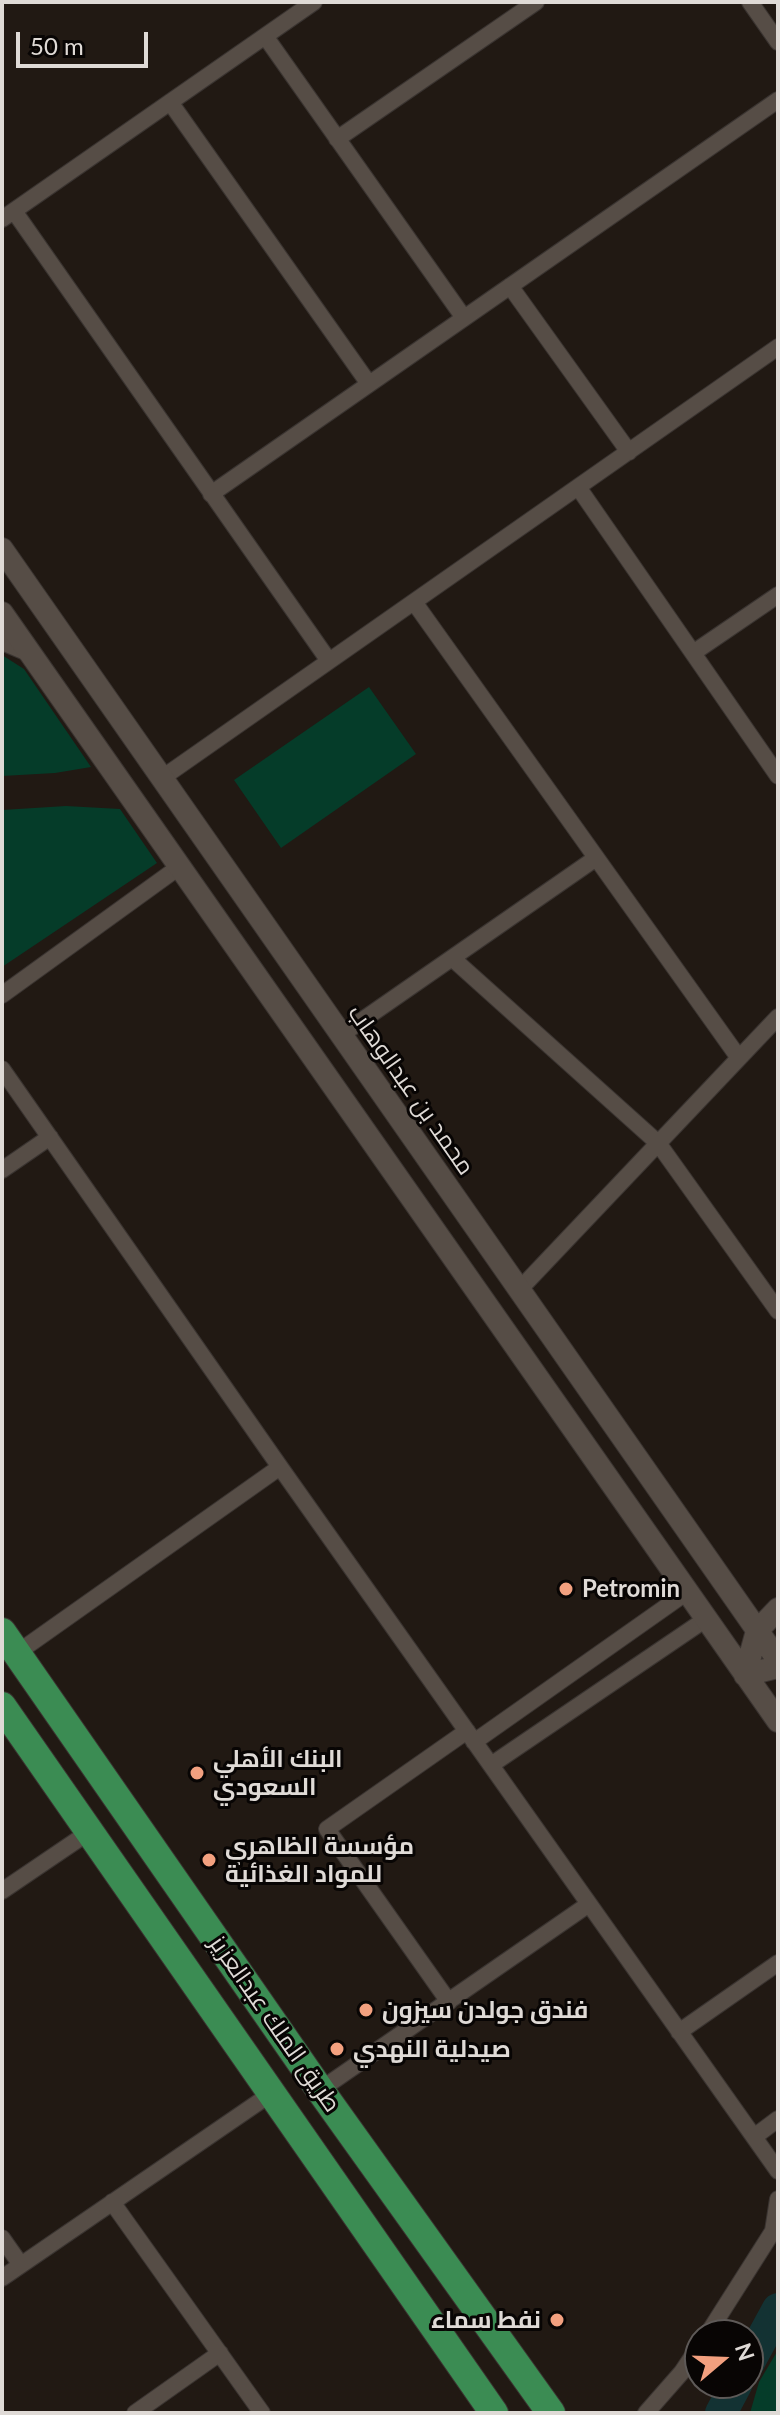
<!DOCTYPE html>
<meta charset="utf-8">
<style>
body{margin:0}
#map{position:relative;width:780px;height:2415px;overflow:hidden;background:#211913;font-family:Lato,sans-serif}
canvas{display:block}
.frame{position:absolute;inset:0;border:4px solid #dfdad6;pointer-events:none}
.north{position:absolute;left:684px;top:2319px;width:80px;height:80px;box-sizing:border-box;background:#080504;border:2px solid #5e5a58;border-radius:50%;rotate:71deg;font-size:22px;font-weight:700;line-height:32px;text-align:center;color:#dfdad6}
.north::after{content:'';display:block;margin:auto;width:28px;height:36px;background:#f2a07f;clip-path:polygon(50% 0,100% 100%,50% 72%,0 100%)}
.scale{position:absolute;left:16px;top:32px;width:132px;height:36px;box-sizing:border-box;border:4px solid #dfdad6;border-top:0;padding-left:10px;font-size:24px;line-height:28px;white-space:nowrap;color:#dfdad6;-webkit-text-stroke:6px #080504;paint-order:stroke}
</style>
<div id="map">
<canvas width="780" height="2415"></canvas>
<div class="frame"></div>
<div class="north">N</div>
<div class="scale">50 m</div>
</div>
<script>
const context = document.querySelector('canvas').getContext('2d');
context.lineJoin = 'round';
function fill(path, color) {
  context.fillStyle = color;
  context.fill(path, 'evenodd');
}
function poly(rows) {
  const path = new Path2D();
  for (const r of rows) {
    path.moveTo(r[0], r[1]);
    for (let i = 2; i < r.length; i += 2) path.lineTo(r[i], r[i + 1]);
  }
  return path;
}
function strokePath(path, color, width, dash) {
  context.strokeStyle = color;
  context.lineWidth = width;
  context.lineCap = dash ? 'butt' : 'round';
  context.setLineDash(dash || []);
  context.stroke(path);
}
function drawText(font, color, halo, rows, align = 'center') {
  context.font = font + ' Lato,Cairo,sans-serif';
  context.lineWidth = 6;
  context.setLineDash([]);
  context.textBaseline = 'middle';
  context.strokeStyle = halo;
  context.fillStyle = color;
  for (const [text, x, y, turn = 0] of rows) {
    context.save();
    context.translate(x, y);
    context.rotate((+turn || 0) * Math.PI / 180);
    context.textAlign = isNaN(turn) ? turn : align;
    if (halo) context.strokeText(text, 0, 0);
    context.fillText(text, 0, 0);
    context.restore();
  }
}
const green = poly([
 [2,655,24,669,91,767,55,773,2,776],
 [369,687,416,754,281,848,234,780],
 [66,806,120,809,157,863,2,967,2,810],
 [778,2350,778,2413,750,2413,759,2382]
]);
const river = poly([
 [748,2364,778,2309],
 [721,2413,737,2383]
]);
const minor = poly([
 [750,2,778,42],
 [265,36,464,318],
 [170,102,369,384],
 [337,139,536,2],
 [14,211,329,661],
 [2,219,314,2],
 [510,286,629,452],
 [578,487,778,776],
 [211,494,778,100],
 [414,602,739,1058],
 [2,642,30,654],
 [693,653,778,595],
 [162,778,778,347],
 [452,958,658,1143,778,1311],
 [2,995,179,867],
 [341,1035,596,858],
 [2,1069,280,1467,778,2171],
 [2,1170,50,1137],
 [519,1290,778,1017],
 [17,1653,280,1467],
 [474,1742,687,1592],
 [491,1765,706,1619],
 [2,1891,89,1832],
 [449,2002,327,1829,467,1731],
 [679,2032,778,1963],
 [320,2090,589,1904],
 [754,2137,778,2119],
 [112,2202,262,2413],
 [2,2238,21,2265],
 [2,2278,272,2093],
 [707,2335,773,2231,778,2199],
 [135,2413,220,2353],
 [646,2413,682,2372,700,2345]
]);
const tertiary = poly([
 [2,549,778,1660],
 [2,613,778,1721],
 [778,1609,757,1631,745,1675,778,1667]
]);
const trunk = poly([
 [2,1632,320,2090,551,2413],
 [2,1706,494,2413]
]);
const markers = [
 [566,1589,8,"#f2a07f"],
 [197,1773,8,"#f2a07f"],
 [209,1860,8,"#f2a07f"],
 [366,2010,8,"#f2a07f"],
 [337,2049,8,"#f2a07f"],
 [557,2320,8,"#f2a07f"]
];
const streetNames = [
 ["محمد بن عبدالوهاب",411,1090,55],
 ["طريق الملك عبدالعزيز",275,2024,55]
];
const poiNames = [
 ["Petromin",582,1589],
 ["البنك الأهلي",213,1759],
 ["السعودي",213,1787],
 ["مؤسسة الظاهري",225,1846],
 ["للمواد الغذائية",225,1874],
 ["فندق جولدن سيزون",382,2010],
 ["صيدلية النهدي",353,2049],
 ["نفط سماء",541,2320,"right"]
];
fill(green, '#053c29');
strokePath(river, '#133233', 32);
strokePath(minor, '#3a3431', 18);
strokePath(tertiary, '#3a3431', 24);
strokePath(trunk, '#3a3431', 30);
strokePath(minor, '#564d46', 16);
strokePath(tertiary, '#564d46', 22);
strokePath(trunk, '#3b8c53', 28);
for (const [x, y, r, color] of markers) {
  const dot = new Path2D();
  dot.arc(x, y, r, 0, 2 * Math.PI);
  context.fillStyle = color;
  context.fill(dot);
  strokePath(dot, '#080504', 3);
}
drawText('24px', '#dfdad6', '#080504', streetNames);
drawText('bold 24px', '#dfdad6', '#080504', poiNames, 'left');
</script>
